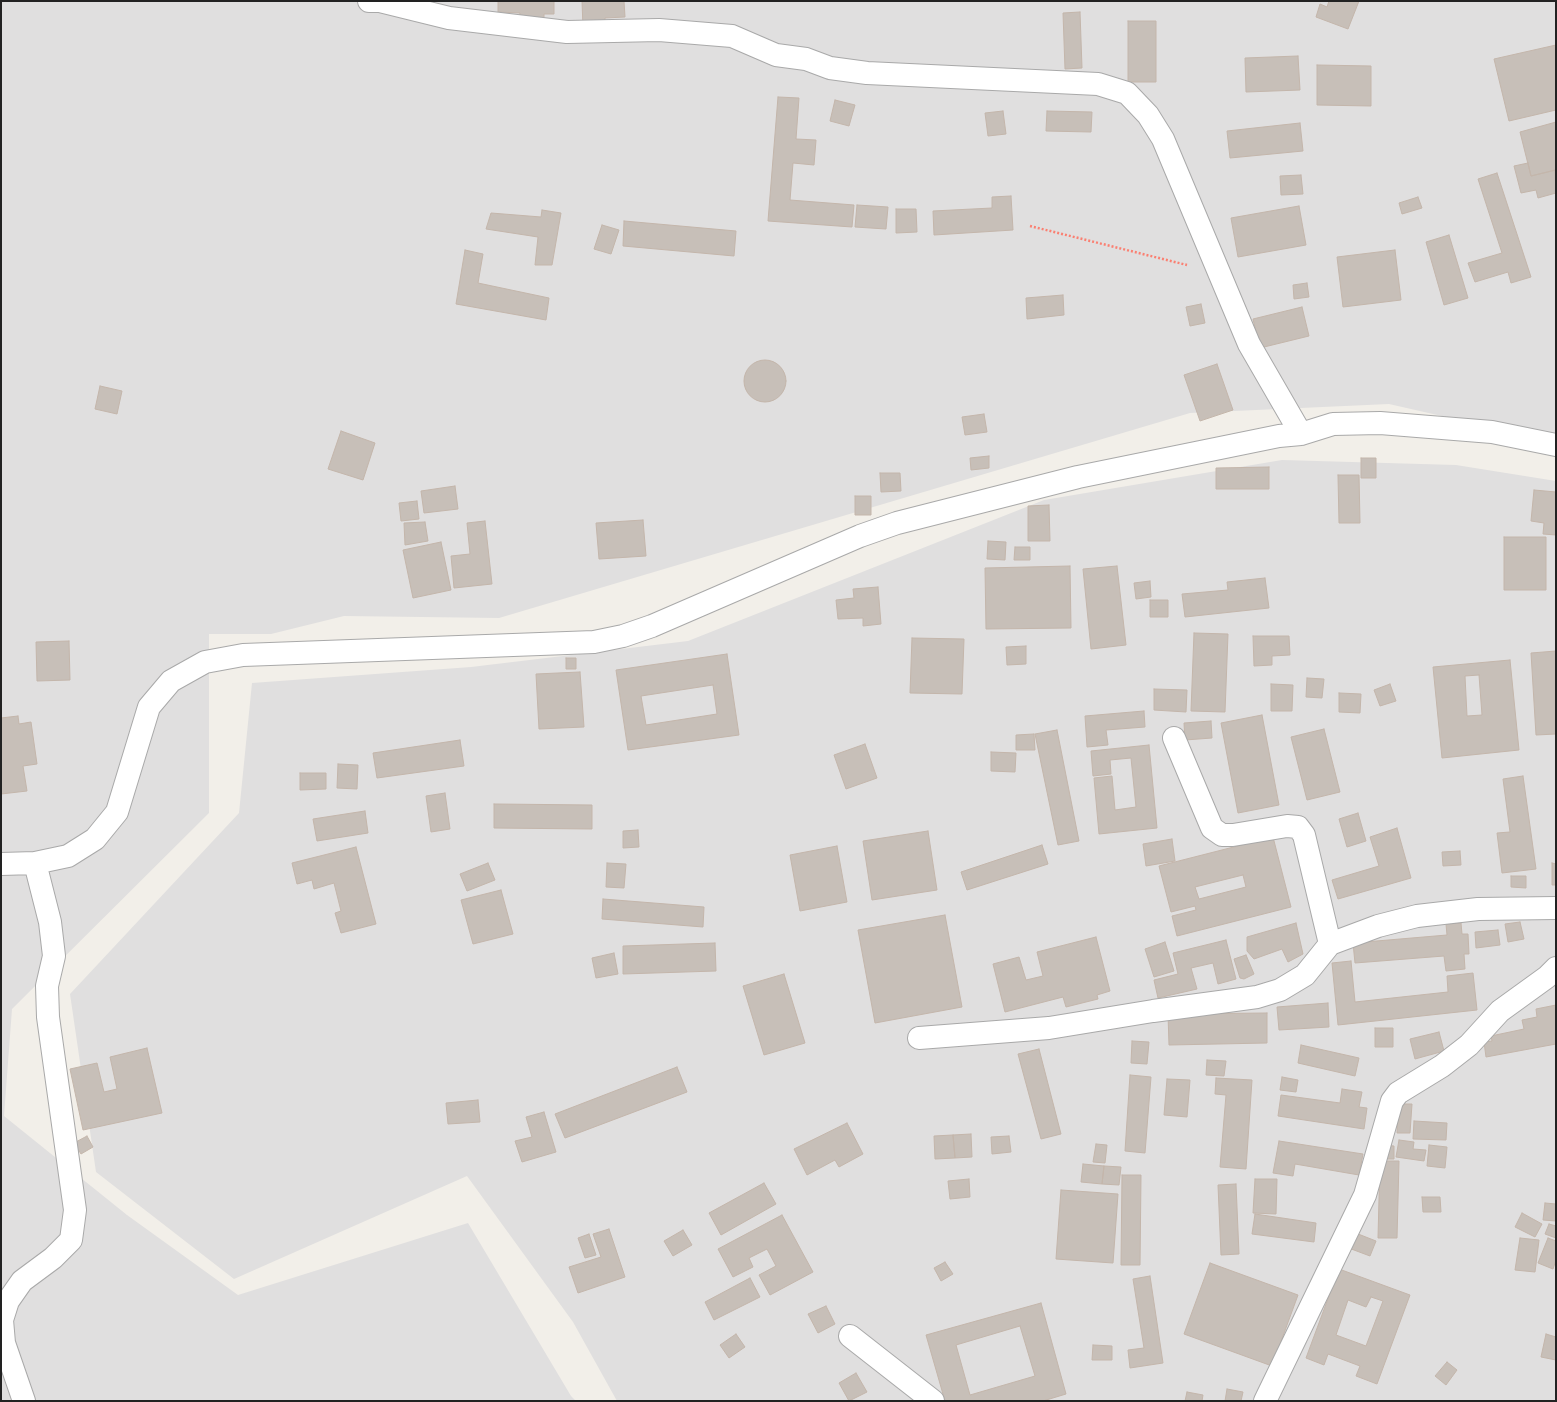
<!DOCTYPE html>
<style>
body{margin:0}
#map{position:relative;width:1557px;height:1402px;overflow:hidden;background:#f2efe9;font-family:"Open Sans",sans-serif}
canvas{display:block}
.frame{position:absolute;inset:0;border:2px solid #222;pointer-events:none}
</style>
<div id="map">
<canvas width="1557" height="1402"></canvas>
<div class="frame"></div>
</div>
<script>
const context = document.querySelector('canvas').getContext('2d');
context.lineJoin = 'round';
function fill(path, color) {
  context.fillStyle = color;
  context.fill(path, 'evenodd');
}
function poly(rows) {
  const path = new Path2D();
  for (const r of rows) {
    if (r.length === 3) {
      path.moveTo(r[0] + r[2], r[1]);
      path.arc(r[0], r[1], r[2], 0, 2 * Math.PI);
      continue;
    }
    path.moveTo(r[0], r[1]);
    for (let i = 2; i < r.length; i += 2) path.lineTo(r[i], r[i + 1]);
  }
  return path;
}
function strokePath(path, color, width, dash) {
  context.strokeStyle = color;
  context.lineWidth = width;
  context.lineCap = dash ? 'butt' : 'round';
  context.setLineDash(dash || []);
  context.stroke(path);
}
const residential = poly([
 [1,1,1556,1,1556,442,1389,404,1190,413,499,618,344,616,271,634,209,634,209,813,12,1009,4,1116,127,1215,238,1295,468,1223,571,1396,576,1401,1,1401],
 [1282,460,1456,465,1556,481,1556,1401,617,1401,573,1322,467,1176,234,1279,96,1172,70,994,239,813,252,683,471,667,688,641,1044,500]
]);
const building = poly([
 [498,1,554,1,554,14,544,14,544,22,519,21,520,13,498,12,498,1],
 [582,1,624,1,625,17,605,18,605,28,583,28,582,1],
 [1329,1,1359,1,1348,29,1316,17,1320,4,1327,7,1329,1],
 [1080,12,1082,68,1065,69,1063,13,1080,12],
 [1128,21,1156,21,1156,82,1128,82,1128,21],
 [1556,45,1556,110,1509,121,1494,59,1556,45],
 [1298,56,1300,90,1246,92,1245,58,1298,56],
 [1317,65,1371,66,1371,106,1317,105,1317,65],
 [778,97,799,98,796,139,816,140,814,165,793,163,790,200,854,205,852,227,768,221,778,97],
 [835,100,855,105,849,126,830,121,835,100],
 [1003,111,1006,134,988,136,985,113,1003,111],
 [1047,111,1092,112,1091,132,1046,131,1047,111],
 [1556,122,1556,170,1531,176,1520,132,1556,122],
 [1300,123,1303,151,1230,158,1227,131,1300,123],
 [1528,163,1531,176,1555,170,1556,193,1538,198,1536,190,1521,193,1514,166,1528,163],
 [1497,173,1531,277,1511,283,1508,272,1475,282,1468,263,1502,253,1478,179,1497,173],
 [1301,175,1303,194,1281,195,1280,176,1301,175],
 [1011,196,1013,230,934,235,933,211,992,208,992,197,1011,196],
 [1418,197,1422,208,1402,214,1399,203,1418,197],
 [857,205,888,207,886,229,855,227,857,205],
 [1299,206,1306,245,1238,257,1231,218,1299,206],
 [896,209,916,209,917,232,896,233,896,209],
 [542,210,561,213,552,265,535,265,538,237,486,229,491,213,541,217,542,210],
 [624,221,736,231,734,256,623,246,624,221],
 [602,225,619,230,611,254,594,249,602,225],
 [1449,235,1468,298,1444,305,1426,242,1449,235],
 [465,250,483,254,478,283,549,298,546,320,456,304,465,250],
 [1395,250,1401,300,1343,307,1337,257,1395,250],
 [1307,283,1309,297,1294,299,1293,285,1307,283],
 [1063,295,1064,315,1027,319,1026,298,1063,295],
 [1201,304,1205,323,1190,326,1186,307,1201,304],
 [1302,307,1309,336,1260,348,1253,319,1302,307],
 [765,381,21],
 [1217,364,1233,410,1200,421,1184,375,1217,364],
 [100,386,122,391,117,414,95,409,100,386],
 [984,414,987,432,965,435,962,417,984,414],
 [341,431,375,443,363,480,328,469,341,431],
 [989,456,989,468,971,470,970,458,989,456],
 [1361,458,1376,458,1376,478,1361,478,1361,458],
 [1269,467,1269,489,1216,489,1216,468,1269,467],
 [880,473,900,473,901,491,881,492,880,473],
 [1338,475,1359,475,1360,523,1339,523,1338,475],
 [455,486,458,509,424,513,421,491,455,486],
 [1534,490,1556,492,1556,535,1543,534,1544,523,1531,521,1534,490],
 [855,496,871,496,871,515,855,515,855,496],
 [417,501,419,519,401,521,399,503,417,501],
 [1049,505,1050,541,1028,541,1028,506,1049,505],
 [643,520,646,556,599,559,596,523,643,520],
 [485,521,492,584,454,588,451,556,470,554,467,523,485,521],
 [425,522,428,541,405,545,404,523,425,522],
 [1504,537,1546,537,1546,590,1504,590,1504,537],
 [988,541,1006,542,1005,560,987,559,988,541],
 [441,542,451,590,413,598,403,550,441,542],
 [1015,547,1030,547,1030,560,1014,560,1015,547],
 [1070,566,1071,628,986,629,985,568,1070,566],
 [1117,566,1126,645,1091,649,1083,569,1117,566],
 [1265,578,1269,608,1185,617,1182,594,1228,590,1227,582,1265,578],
 [1150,581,1151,597,1136,599,1134,583,1150,581],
 [878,587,881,624,863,626,863,618,838,619,836,600,854,598,853,589,878,587],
 [1150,600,1168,600,1168,617,1150,617,1150,600],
 [1194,633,1228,634,1225,712,1191,711,1194,633],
 [1253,636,1289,636,1290,655,1272,656,1272,665,1254,666,1253,636],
 [912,638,964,639,962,694,910,693,912,638],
 [69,641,70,680,37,681,36,642,69,641],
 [1026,646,1026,664,1007,665,1006,647,1026,646],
 [1556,651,1556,734,1536,735,1531,653,1556,651],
 [727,654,739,735,628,750,616,670,727,654],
 [713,685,717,714,646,725,641,696,713,685],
 [566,658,576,658,576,669,566,669,566,658],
 [1510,660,1519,750,1442,758,1433,667,1510,660],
 [1479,675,1482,715,1467,716,1465,676,1479,675],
 [580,672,584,727,539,729,536,674,580,672],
 [1307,678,1324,679,1322,698,1306,697,1307,678],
 [1271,684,1293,685,1292,711,1271,711,1271,684],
 [1390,684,1396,701,1380,706,1374,690,1390,684],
 [1154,689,1187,690,1186,712,1154,710,1154,689],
 [1339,693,1361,694,1360,713,1339,712,1339,693],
 [1144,711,1145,727,1106,730,1108,745,1087,747,1085,716,1144,711],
 [1262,715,1279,805,1238,813,1221,723,1262,715],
 [18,716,19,724,31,722,37,764,23,766,27,791,1,794,1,718,18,716],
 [1211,721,1212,738,1185,740,1184,723,1211,721],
 [1324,729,1340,792,1307,800,1291,737,1324,729],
 [1057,730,1079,841,1058,845,1035,734,1057,730],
 [1034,734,1035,750,1016,750,1016,735,1034,734],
 [460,740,464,766,377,778,373,753,460,740],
 [865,744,877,778,846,789,834,755,865,744],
 [1149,745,1157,828,1099,834,1094,778,1112,776,1115,810,1136,807,1131,758,1110,760,1111,774,1093,776,1091,751,1149,745],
 [991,752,1016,753,1015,772,991,771,991,752],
 [338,764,358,765,357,789,337,788,338,764],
 [300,773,326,773,326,789,300,790,300,773],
 [1523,776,1536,869,1502,873,1497,833,1510,832,1503,779,1523,776],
 [445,793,450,829,431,832,426,796,445,793],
 [494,804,592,805,592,829,494,828,494,804],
 [365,811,368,833,317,841,313,819,365,811],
 [1358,813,1366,841,1347,847,1339,819,1358,813],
 [1397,828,1411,878,1338,899,1332,880,1379,866,1370,837,1397,828],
 [638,830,639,847,623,848,623,831,638,830],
 [928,831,937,890,872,900,863,841,928,831],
 [1273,837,1291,907,1177,936,1172,916,1196,910,1195,906,1171,912,1159,866,1273,837],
 [1243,875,1246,887,1199,899,1195,887,1243,875],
 [1172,839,1175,861,1146,866,1143,844,1172,839],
 [1042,845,1048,864,967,890,961,872,1042,845],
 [837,846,847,902,800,911,790,855,837,846],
 [356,847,376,924,341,933,335,913,341,911,334,883,314,889,312,880,297,884,292,863,356,847],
 [1460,851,1461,865,1443,866,1442,852,1460,851],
 [488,863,495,880,467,891,460,874,488,863],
 [607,863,626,864,624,888,606,887,607,863],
 [1552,863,1556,864,1556,885,1552,885,1552,863],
 [1511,876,1526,876,1526,888,1511,887,1511,876],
 [501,890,513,934,473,944,461,900,501,890],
 [603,899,704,907,703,927,602,919,603,899],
 [945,915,962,1007,875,1023,858,930,945,915],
 [1520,922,1524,939,1508,942,1505,924,1520,922],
 [1296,923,1303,954,1288,962,1282,949,1254,959,1247,951,1247,937,1296,923],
 [1461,923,1462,934,1468,934,1469,954,1464,954,1465,969,1446,971,1444,956,1355,963,1353,943,1447,935,1446,924,1461,923],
 [1498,930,1500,945,1476,948,1475,932,1498,930],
 [1096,937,1110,991,1097,995,1098,999,1066,1007,1063,997,1005,1012,993,964,1019,957,1026,980,1043,976,1037,952,1096,937],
 [1226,940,1236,979,1218,984,1213,963,1191,968,1197,989,1158,998,1154,980,1178,974,1173,953,1226,940],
 [1165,942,1174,971,1154,977,1145,949,1165,942],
 [715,943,716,971,623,974,623,946,715,943],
 [614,953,618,974,596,978,592,958,614,953],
 [1246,955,1254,974,1244,979,1240,978,1234,959,1246,955],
 [1351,961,1355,1002,1448,992,1447,976,1473,973,1477,1010,1338,1025,1332,963,1351,961],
 [784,974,805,1043,764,1055,743,986,784,974],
 [1328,1003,1329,1027,1279,1030,1277,1007,1328,1003],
 [1556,1005,1556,1044,1486,1057,1484,1042,1492,1041,1491,1036,1524,1029,1522,1020,1537,1017,1536,1009,1556,1005],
 [1267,1013,1267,1043,1169,1045,1168,1014,1267,1013],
 [1375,1028,1393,1028,1393,1047,1375,1047,1375,1028],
 [1439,1032,1444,1051,1415,1059,1410,1039,1439,1032],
 [1132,1041,1149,1042,1147,1064,1131,1063,1132,1041],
 [1301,1045,1359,1058,1355,1076,1298,1063,1301,1045],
 [147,1048,162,1113,83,1130,70,1069,97,1063,104,1092,117,1089,110,1057,147,1048],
 [1039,1049,1061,1134,1041,1139,1018,1054,1039,1049],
 [1207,1060,1226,1061,1224,1076,1206,1075,1207,1060],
 [677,1067,687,1092,565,1138,555,1114,677,1067],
 [1130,1075,1151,1077,1145,1153,1125,1151,1130,1075],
 [1282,1077,1298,1080,1296,1092,1280,1090,1282,1077],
 [1216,1078,1252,1080,1246,1169,1220,1167,1226,1095,1215,1094,1216,1078],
 [1167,1079,1190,1080,1187,1117,1164,1115,1167,1079],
 [1342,1089,1362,1092,1359,1107,1367,1108,1364,1129,1278,1116,1281,1095,1340,1103,1342,1089],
 [478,1100,480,1122,448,1124,446,1103,478,1100],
 [1398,1104,1412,1104,1410,1133,1397,1133,1398,1104],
 [544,1112,556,1152,522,1162,515,1141,532,1137,526,1117,544,1112],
 [1414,1121,1447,1123,1446,1140,1413,1139,1414,1121],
 [847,1123,863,1154,839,1167,835,1160,807,1175,794,1149,847,1123],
 [971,1134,972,1157,955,1158,953,1135,971,1134],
 [953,1135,955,1158,935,1159,934,1136,953,1135],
 [87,1136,93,1147,81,1154,74,1143,87,1136],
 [1009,1136,1011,1152,992,1154,991,1137,1009,1136],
 [1399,1140,1414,1142,1413,1149,1426,1150,1424,1161,1396,1157,1399,1140],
 [1279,1141,1363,1154,1359,1175,1295,1164,1293,1176,1273,1173,1279,1141],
 [1096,1144,1107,1145,1105,1163,1093,1162,1096,1144],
 [1383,1145,1394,1146,1394,1159,1382,1159,1383,1145],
 [1429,1145,1447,1147,1445,1168,1427,1166,1429,1145],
 [1380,1161,1399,1161,1397,1238,1378,1238,1380,1161],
 [1083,1164,1104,1166,1102,1184,1081,1182,1083,1164],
 [1104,1166,1121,1167,1119,1185,1102,1184,1104,1166],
 [1122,1175,1141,1175,1140,1265,1121,1265,1122,1175],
 [969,1179,970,1197,950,1199,948,1181,969,1179],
 [1255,1179,1277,1179,1276,1214,1253,1213,1255,1179],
 [764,1183,776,1204,721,1235,709,1213,764,1183],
 [1236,1184,1239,1254,1221,1255,1218,1185,1236,1184],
 [1061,1190,1118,1194,1113,1263,1056,1259,1061,1190],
 [1422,1197,1440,1197,1441,1212,1423,1212,1422,1197],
 [1545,1203,1556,1204,1556,1221,1543,1220,1545,1203],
 [1522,1213,1542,1224,1535,1237,1515,1227,1522,1213],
 [1255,1214,1316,1223,1314,1242,1252,1234,1255,1214],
 [782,1215,813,1272,770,1295,759,1275,776,1266,767,1249,749,1258,753,1267,733,1277,718,1249,782,1215],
 [1549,1224,1556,1226,1556,1238,1545,1234,1549,1224],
 [609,1229,625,1277,578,1293,569,1267,601,1257,593,1234,609,1229],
 [683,1230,692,1245,673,1256,664,1241,683,1230],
 [1353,1232,1376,1241,1370,1256,1346,1247,1353,1232],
 [589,1234,596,1255,585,1258,578,1238,589,1234],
 [1520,1238,1539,1240,1535,1272,1515,1270,1520,1238],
 [1548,1238,1556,1241,1556,1260,1553,1269,1538,1263,1548,1238],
 [945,1262,953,1274,941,1281,934,1268,945,1262],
 [1210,1263,1298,1295,1272,1366,1184,1334,1210,1263],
 [1339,1269,1410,1295,1377,1384,1356,1376,1360,1366,1328,1354,1324,1365,1306,1358,1339,1269],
 [1371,1297,1383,1301,1366,1346,1336,1335,1348,1300,1366,1307,1371,1297],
 [1150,1276,1163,1363,1130,1368,1128,1350,1144,1348,1133,1279,1150,1276],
 [750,1278,760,1297,714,1320,705,1302,750,1278],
 [1041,1303,1066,1394,1043,1401,945,1401,926,1335,1041,1303],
 [1020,1326,1035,1376,970,1395,956,1345,1020,1326],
 [826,1306,835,1324,818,1333,808,1314,826,1306],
 [736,1334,745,1347,729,1358,720,1345,736,1334],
 [1546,1334,1556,1337,1556,1360,1541,1357,1546,1334],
 [1093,1345,1112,1346,1112,1360,1092,1360,1093,1345],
 [1447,1362,1457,1370,1446,1385,1435,1376,1447,1362],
 [856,1373,867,1392,849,1401,839,1383,856,1373],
 [1227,1389,1243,1392,1241,1401,1225,1401,1227,1389],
 [1187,1392,1203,1395,1202,1401,1185,1401,1187,1392]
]);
const path = poly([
 [1030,226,1187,265]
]);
const minor = poly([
 [369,1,380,1,449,18,567,32,659,30,732,36,776,55,806,59,830,68,867,73,1098,84,1127,93,1148,115,1163,139,1249,344,1301,434],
 [1174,738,1212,828,1222,835,1233,835,1287,826,1298,827,1304,835,1330,944],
 [1,864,35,863,68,856,95,839,117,812,149,707,171,681,205,662,243,655,594,642,623,636,652,626,860,536,897,523,1078,477,1279,436,1301,434,1333,424,1380,423,1492,432,1556,445],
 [919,1038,1049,1028,1153,1011,1257,997,1280,990,1305,975,1330,944,1378,926,1417,916,1478,909,1556,908],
 [850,1336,933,1401],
 [24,1401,4,1343,2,1320,8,1301,22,1281,53,1258,71,1240,75,1210,48,1017,47,986,54,956,50,922,35,863],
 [1265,1401,1365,1195,1392,1101,1398,1093,1442,1066,1469,1045,1500,1011,1547,977,1556,968]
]);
fill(residential, '#e0dfdf');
fill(building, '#c7bfb8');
strokePath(building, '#c4b6ab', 1);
strokePath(minor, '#a9a9a9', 24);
strokePath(path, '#fa8072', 2.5, [2, 2]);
strokePath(minor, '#fff', 22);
</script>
